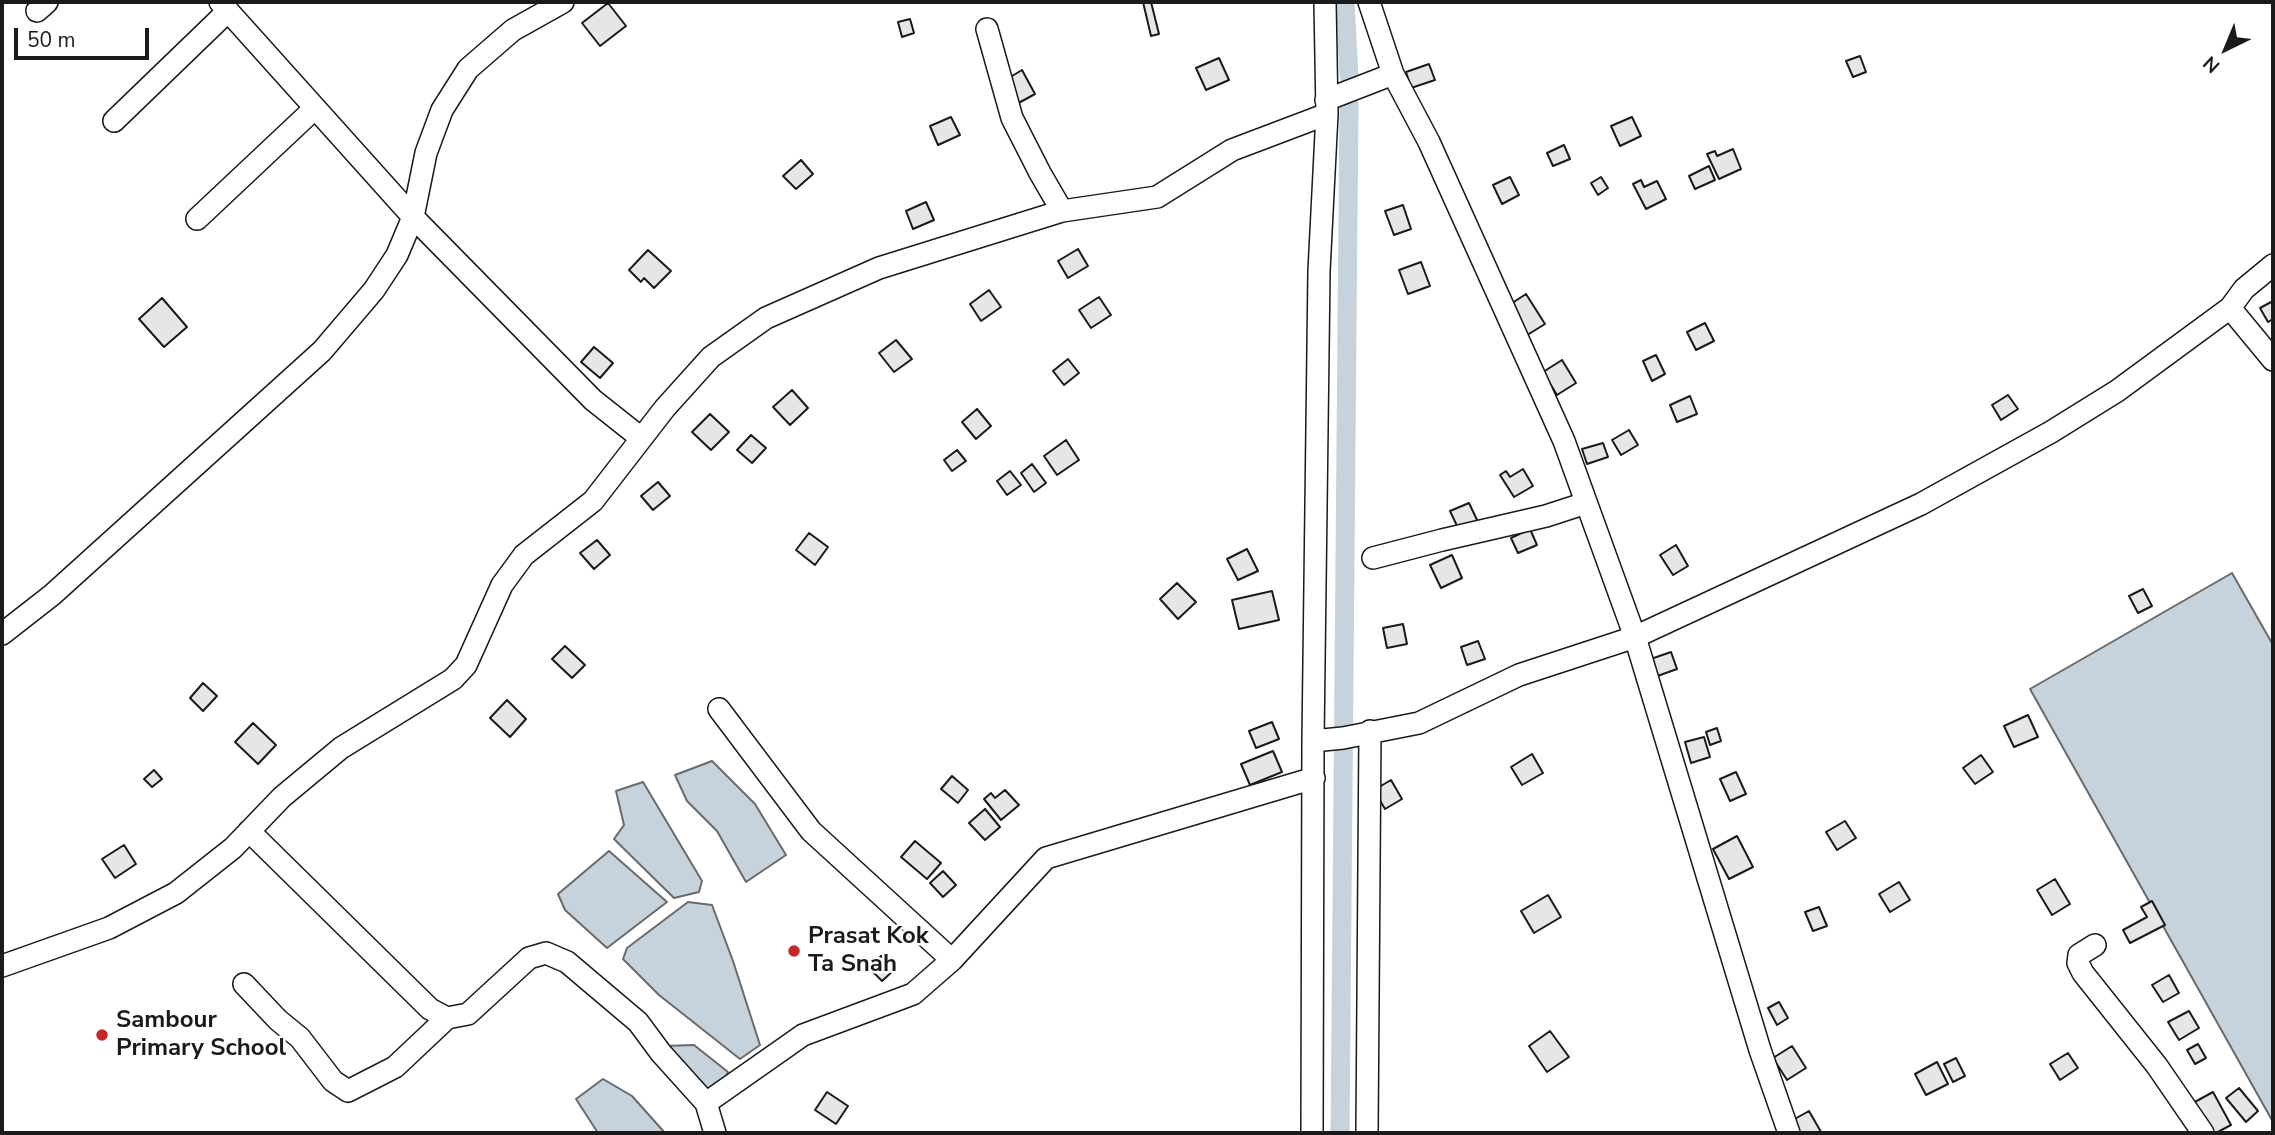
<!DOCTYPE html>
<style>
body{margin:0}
#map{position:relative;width:2275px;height:1135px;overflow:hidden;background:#fff;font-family:"Nunito Sans",sans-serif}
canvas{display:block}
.frame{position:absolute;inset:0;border:4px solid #1a1a1a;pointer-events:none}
.north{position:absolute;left:2191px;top:14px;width:70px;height:70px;-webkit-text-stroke:5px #fff;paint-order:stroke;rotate:223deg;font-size:19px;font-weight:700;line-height:28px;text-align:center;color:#1a1a1a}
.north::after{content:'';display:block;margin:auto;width:24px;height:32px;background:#1a1a1a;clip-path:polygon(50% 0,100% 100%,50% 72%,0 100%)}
.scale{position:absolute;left:14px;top:28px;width:135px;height:32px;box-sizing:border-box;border:4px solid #1a1a1a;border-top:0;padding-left:9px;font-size:21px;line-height:24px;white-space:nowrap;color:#1a1a1a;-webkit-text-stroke:5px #fff;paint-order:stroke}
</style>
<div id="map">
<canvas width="2275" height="1135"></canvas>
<div class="frame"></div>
<div class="north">N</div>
<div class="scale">50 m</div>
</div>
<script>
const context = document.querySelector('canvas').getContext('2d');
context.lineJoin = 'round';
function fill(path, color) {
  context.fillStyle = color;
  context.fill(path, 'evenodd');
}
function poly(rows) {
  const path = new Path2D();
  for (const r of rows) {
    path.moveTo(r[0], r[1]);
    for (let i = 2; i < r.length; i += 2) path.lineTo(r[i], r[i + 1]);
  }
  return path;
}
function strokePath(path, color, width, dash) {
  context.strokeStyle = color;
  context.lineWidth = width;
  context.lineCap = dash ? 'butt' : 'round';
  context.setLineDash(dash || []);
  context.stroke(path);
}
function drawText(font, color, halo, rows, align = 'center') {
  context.font = font + ' "Nunito Sans",sans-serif';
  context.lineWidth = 5;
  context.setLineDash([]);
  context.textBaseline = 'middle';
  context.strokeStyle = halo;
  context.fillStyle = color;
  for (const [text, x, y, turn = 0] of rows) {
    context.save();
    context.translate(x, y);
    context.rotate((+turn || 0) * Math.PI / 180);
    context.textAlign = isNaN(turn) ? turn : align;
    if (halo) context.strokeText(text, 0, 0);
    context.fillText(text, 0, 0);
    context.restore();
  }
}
const water = poly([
 [2232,573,2273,645,2273,1122,2030,689,2232,573],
 [712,761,755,804,786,855,746,882,717,831,687,801,675,775,712,761],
 [643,782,702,881,699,892,674,898,614,839,624,825,616,791,643,782],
 [609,851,667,902,607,948,565,910,558,894,609,851],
 [688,902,712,905,733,961,760,1045,740,1059,659,995,623,959,627,948,688,902],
 [694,1045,728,1072,720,1090,701,1095,664,1046,694,1045],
 [603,1079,632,1096,665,1133,598,1133,576,1099,603,1079]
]);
const canal = poly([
 [1345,2,1349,76],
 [1340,1133,1349,102]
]);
const building = poly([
 [1143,2,1151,2,1159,34,1151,36,1143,2],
 [608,3,626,26,600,46,582,23,608,3],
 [910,19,914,33,902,37,898,22,910,19],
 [1860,56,1866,72,1853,77,1846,61,1860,56],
 [1219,58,1229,80,1206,90,1196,68,1219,58],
 [1429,64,1435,80,1411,88,1406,72,1429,64],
 [1022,70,1035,94,1015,105,1002,82,1022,70],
 [951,117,960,135,938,145,930,126,951,117],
 [1632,117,1641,136,1620,146,1611,126,1632,117],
 [1564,145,1570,159,1553,166,1547,153,1564,145],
 [1733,149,1741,169,1719,179,1707,154,1715,151,1717,156,1733,149],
 [801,160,813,174,796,189,783,176,801,160],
 [1709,166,1715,180,1695,189,1689,176,1709,166],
 [1510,177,1519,195,1502,204,1493,185,1510,177],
 [1601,177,1608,188,1598,195,1591,183,1601,177],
 [1641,180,1644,187,1657,181,1666,199,1646,209,1633,184,1641,180],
 [926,202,934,220,913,229,906,211,926,202],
 [1403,205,1411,229,1394,235,1385,211,1403,205],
 [1078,249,1088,266,1068,278,1058,261,1078,249],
 [648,250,671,271,654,288,644,278,641,282,629,270,648,250],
 [1421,262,1430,286,1408,294,1399,270,1421,262],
 [989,290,1001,307,981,321,970,304,989,290],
 [1526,294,1545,324,1524,337,1506,307,1526,294],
 [1099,297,1111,315,1091,328,1079,310,1099,297],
 [162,298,187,327,164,347,139,319,162,298],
 [2273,301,2273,319,2268,322,2260,308,2273,301],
 [1705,323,1714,341,1696,350,1687,332,1705,323],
 [896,340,912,359,894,372,879,353,896,340],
 [594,347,613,363,600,378,581,362,594,347],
 [1656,355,1665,374,1652,381,1643,361,1656,355],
 [1068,359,1079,373,1064,385,1053,371,1068,359],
 [1562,360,1576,383,1557,395,1543,372,1562,360],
 [792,390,808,408,790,425,773,407,792,390],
 [2008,395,2018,409,2001,420,1992,405,2008,395],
 [1690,396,1697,414,1677,422,1670,405,1690,396],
 [977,409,991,426,976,439,962,422,977,409],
 [710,414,729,432,711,450,692,432,710,414],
 [1629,430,1638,445,1621,455,1612,440,1629,430],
 [751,435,766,448,752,463,737,450,751,435],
 [1066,440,1079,460,1057,475,1044,456,1066,440],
 [1603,443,1608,457,1587,464,1582,449,1603,443],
 [957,450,966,461,952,471,944,460,957,450],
 [1032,464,1046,483,1034,492,1021,473,1032,464],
 [1523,469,1533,486,1514,497,1500,475,1506,471,1510,477,1523,469],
 [1010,471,1021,485,1007,495,997,481,1010,471],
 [658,482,670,496,653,510,641,496,658,482],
 [1469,503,1478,522,1459,530,1450,511,1469,503],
 [1530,529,1537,545,1518,553,1511,538,1530,529],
 [809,533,828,547,815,565,796,550,809,533],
 [597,540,610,555,594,569,580,553,597,540],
 [1676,545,1688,566,1673,575,1660,555,1676,545],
 [1247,549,1258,571,1238,580,1227,559,1247,549],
 [1452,555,1462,578,1441,588,1430,565,1452,555],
 [1177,583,1196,602,1178,619,1160,599,1177,583],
 [2143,589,2152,606,2138,613,2129,596,2143,589],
 [1272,591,1279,620,1239,629,1232,600,1272,591],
 [1403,624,1407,644,1387,648,1383,628,1403,624],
 [1478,641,1485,659,1467,665,1461,647,1478,641],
 [565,646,585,665,572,678,552,659,565,646],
 [1671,652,1677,669,1652,678,1645,661,1671,652],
 [203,683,217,696,203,711,190,698,203,683],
 [507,700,526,719,510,737,490,718,507,700],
 [2028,715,2038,737,2014,747,2004,726,2028,715],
 [1272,722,1279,739,1256,748,1249,731,1272,722],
 [253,723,276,745,258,764,235,742,253,723],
 [1717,728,1721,741,1710,745,1706,732,1717,728],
 [1704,737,1710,757,1691,763,1685,742,1704,737],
 [1273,751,1282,772,1250,785,1241,764,1273,751],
 [1532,754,1543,773,1522,785,1511,767,1532,754],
 [1981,755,1993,772,1975,784,1963,768,1981,755],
 [154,770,162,779,152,787,144,779,154,770],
 [1736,772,1746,794,1730,801,1720,779,1736,772],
 [952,776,968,790,958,803,941,789,952,776],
 [1391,780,1402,799,1385,809,1374,790,1391,780],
 [1005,790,1019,805,1001,820,984,799,991,793,995,798,1005,790],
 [985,809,1000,827,985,840,969,823,985,809],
 [1845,821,1856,838,1837,850,1826,832,1845,821],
 [1737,836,1753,867,1729,879,1713,849,1737,836],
 [915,841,941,863,927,879,901,857,915,841],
 [124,845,136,864,115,878,102,859,124,845],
 [943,871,956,885,943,897,930,883,943,871],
 [2055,879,2070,904,2052,915,2037,890,2055,879],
 [1899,882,1910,900,1890,912,1879,894,1899,882],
 [1548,895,1561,917,1534,933,1521,911,1548,895],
 [2152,901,2165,925,2130,943,2123,930,2147,917,2141,907,2152,901],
 [1819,907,1827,926,1813,931,1805,912,1819,907],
 [881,956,894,970,882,981,869,968,881,956],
 [2169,975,2179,993,2163,1002,2152,985,2169,975],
 [1779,1002,1788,1018,1777,1025,1768,1008,1779,1002],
 [2189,1011,2199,1028,2179,1040,2168,1022,2189,1011],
 [1550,1031,1569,1057,1547,1072,1529,1046,1550,1031],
 [2198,1044,2206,1058,2195,1064,2187,1050,2198,1044],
 [1792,1046,1806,1068,1787,1080,1773,1058,1792,1046],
 [2068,1053,2078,1068,2060,1080,2050,1064,2068,1053],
 [1956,1058,1965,1076,1953,1082,1944,1064,1956,1058],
 [1937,1062,1948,1084,1926,1095,1915,1074,1937,1062],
 [2239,1088,2258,1111,2246,1122,2226,1098,2239,1088],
 [827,1092,848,1106,836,1124,815,1110,827,1092],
 [2213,1092,2231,1125,2216,1133,2209,1133,2193,1103,2213,1092],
 [1809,1111,1821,1132,1797,1133,1791,1121,1809,1111]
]);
const minor = poly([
 [220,2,413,217,593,400,641,438],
 [1369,2,1393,74,1429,142,1564,441,1635,637,1760,1050,1789,1133],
 [37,11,47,2],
 [987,29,1012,118,1040,173,1062,211],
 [1326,100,1393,74],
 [114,121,228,11],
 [197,219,314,109],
 [2230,308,2244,289,2273,265],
 [1373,558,1442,540,1546,516,1586,503],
 [2,634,52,595,322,351,374,290,397,255,413,217,426,153,442,110,468,69,513,30,563,2],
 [719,709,811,831,952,960],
 [1313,741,1343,738,1419,723,1519,675,1635,637,1921,504,2051,432,2117,391,2230,308,2273,360],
 [249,831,430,1009,447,1018,468,1014,529,958,546,953,567,962,638,1022,661,1053,706,1103],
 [2095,945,2079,955,2078,963,2083,973,2157,1066,2203,1133],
 [2,966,109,928,176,893,233,848,282,797,341,748,453,679,466,665,502,585,524,555,593,501,665,408,711,357,766,318,879,268,1062,211,1157,197,1232,150,1327,114],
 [244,984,278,1020,300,1038,333,1081,348,1091,395,1067,447,1018],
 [715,1133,706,1103,803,1035,913,994,952,960,1046,858,1314,778],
 [1312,1133,1313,741,1319,271,1327,114,1325,2],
 [1367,1133,1370,731]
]);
const markers = [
 [794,951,7,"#c62828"],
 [102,1035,7,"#c62828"]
];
const poiNames = [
 ["Prasat Kok",808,937],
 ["Ta Snah",808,965],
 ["Sambour",116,1021],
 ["Primary School",116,1049]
];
fill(water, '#c6d2dc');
strokePath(water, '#6a6a6a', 2);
strokePath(canal, '#c6d2dc', 19);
fill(building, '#e6e6e6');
strokePath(building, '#1a1a1a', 2);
strokePath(minor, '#1a1a1a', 24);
strokePath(minor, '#fff', 21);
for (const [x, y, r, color] of markers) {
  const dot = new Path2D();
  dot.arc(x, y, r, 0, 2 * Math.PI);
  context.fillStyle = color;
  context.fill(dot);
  strokePath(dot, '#fff', 2.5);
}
drawText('bold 24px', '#1a1a1a', '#fff', poiNames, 'left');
</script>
